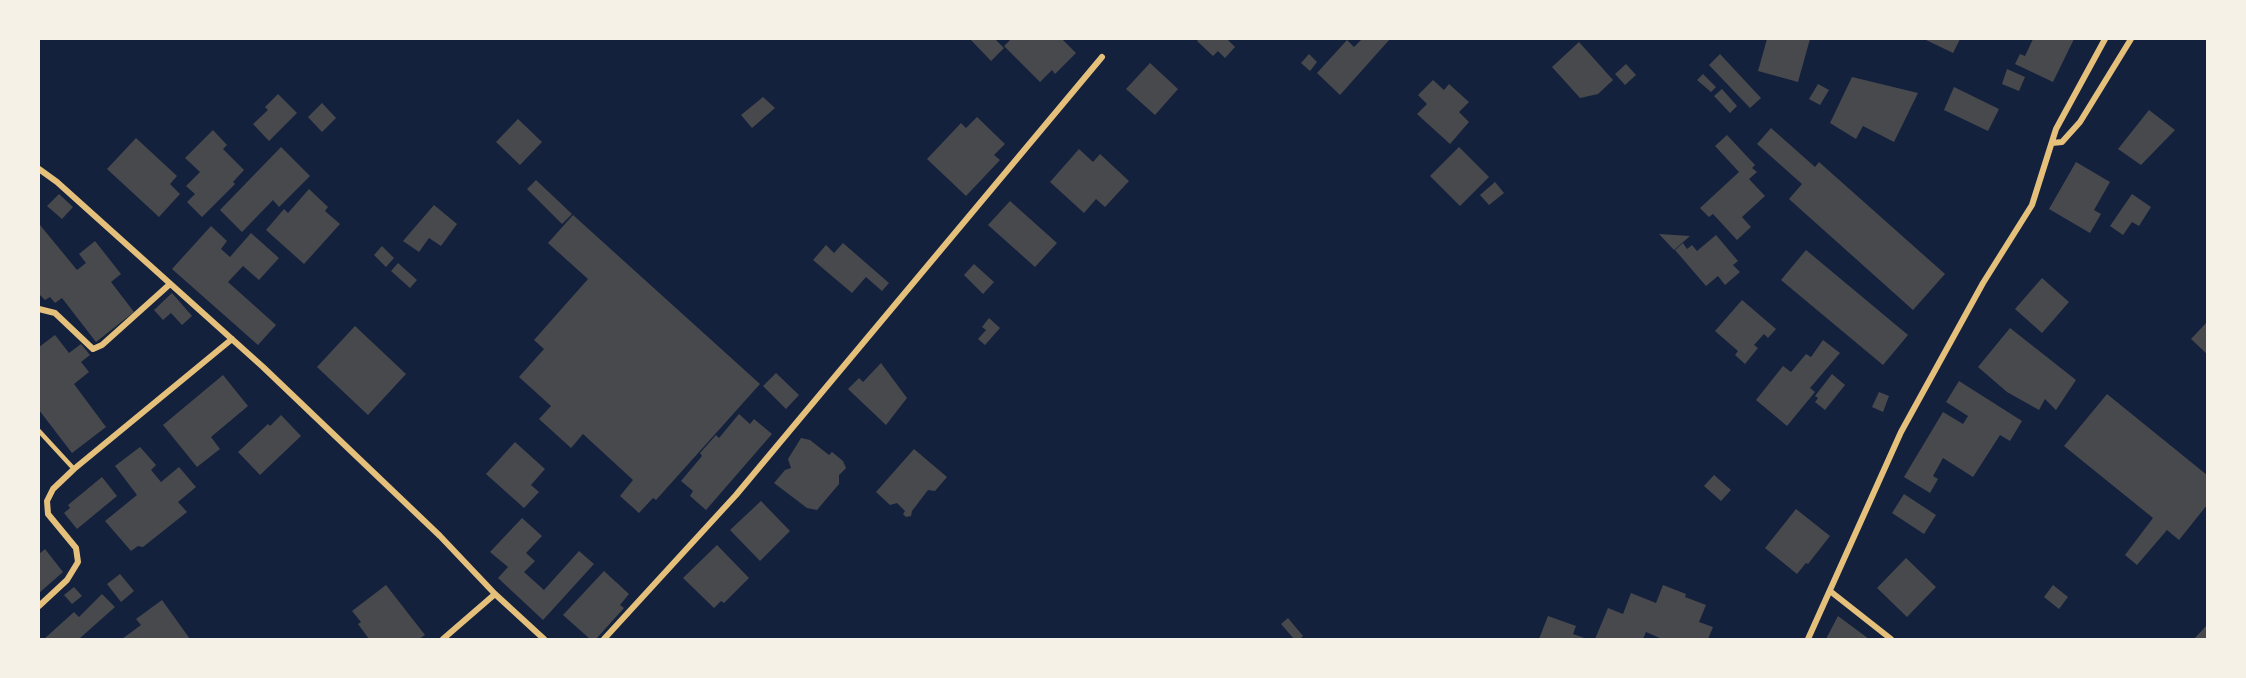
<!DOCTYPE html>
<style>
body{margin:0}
#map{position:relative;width:2246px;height:678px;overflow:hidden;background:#14213d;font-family:"PT Sans Narrow",sans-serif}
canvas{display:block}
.frame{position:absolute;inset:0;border:40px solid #f6f1e7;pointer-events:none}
</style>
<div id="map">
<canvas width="2246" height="678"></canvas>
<div class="frame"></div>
</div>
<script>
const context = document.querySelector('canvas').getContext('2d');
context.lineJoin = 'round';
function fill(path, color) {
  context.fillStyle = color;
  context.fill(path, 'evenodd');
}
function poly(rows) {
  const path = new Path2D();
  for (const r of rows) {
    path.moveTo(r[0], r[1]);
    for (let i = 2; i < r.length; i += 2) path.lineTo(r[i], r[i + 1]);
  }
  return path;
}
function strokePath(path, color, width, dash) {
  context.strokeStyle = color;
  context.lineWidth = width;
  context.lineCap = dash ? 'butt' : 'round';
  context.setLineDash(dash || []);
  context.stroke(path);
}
const building = poly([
 [970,39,995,39,1004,48,991,61],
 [1011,39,1062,39,1076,53,1055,74,1052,70,1040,82,1004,46],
 [1199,39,1227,39,1235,47,1225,58,1218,51,1213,56,1197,41],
 [1362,39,1390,39,1340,95,1317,73,1347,40,1354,47],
 [1767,39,1810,39,1798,82,1758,71],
 [1924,39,1960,39,1953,53],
 [2033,39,2074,39,2053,82,2015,64,2020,54,2025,56],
 [1579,42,1613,80,1598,94,1580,98,1552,67],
 [1309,54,1317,62,1310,71,1301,63],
 [1720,54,1761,98,1750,108,1709,65],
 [1150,63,1178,89,1155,115,1126,89],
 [1626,64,1636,75,1625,85,1615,74],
 [2007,69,2025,77,2019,91,2002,84],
 [1703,74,1716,87,1711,92,1697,80],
 [1852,77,1918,93,1894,142,1863,126,1856,139,1830,123],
 [1433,80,1444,90,1449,84,1469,102,1459,112,1469,122,1450,144,1417,114,1427,104,1418,95],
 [1818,84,1829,90,1820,105,1809,99],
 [1954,87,1999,109,1988,131,1944,110],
 [1722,89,1737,106,1730,113,1714,96],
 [278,94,297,113,269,141,253,124,268,110,265,107],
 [763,97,775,108,752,128,741,115],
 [322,103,336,118,322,132,308,117],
 [2149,110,2175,130,2141,165,2118,149],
 [977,117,1005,144,994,155,1000,160,966,196,927,159,961,123,966,128],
 [518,119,542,142,520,165,496,142],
 [1771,128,1815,167,1819,162,1945,274,1913,310,1789,199,1802,184,1757,144],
 [213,130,227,145,223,149,244,170,233,182,235,184,202,217,187,202,195,194,186,186,200,172,185,158],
 [1727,135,1755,165,1752,168,1757,172,1749,179,1765,196,1742,217,1751,227,1737,240,1713,214,1709,217,1700,208,1739,172,1715,146],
 [136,138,177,176,170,184,180,194,159,217,107,169],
 [281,147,310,176,279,207,273,200,242,232,220,210],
 [1459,147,1489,177,1460,206,1430,176],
 [1079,149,1093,162,1100,154,1129,181,1105,207,1096,199,1084,213,1050,182],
 [2076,162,2110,182,2094,210,2101,214,2090,233,2049,209],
 [536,180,572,214,562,224,527,189],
 [1495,182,1504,193,1489,205,1480,195],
 [309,189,328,207,325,211,340,224,304,264,266,230,284,209,288,213],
 [59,194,73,207,62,219,47,206],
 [2132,194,2151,207,2139,226,2132,222,2123,235,2110,226],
 [1010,201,1057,243,1035,267,988,225],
 [434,205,457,224,441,246,429,238,419,252,403,241],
 [573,215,760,384,656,500,653,498,639,513,620,496,633,480,583,434,571,448,539,419,551,406,519,377,544,349,534,340,588,279,548,243],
 [40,225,77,270,86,263,79,254,95,241,121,274,111,282,134,312,96,342,62,298,55,303,50,297,45,300,39,294],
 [211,226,227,241,221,249,230,257,251,233,279,258,259,280,243,266,228,282,276,325,258,345,172,269],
 [1659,234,1690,236,1674,250],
 [1716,235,1738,261,1733,265,1740,272,1725,285,1718,276,1706,286,1675,250,1683,243,1687,249,1692,245,1697,251],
 [843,243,889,283,882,291,866,277,852,293,813,260,826,245,834,253],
 [382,246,394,258,386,267,374,255],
 [1806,250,1908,335,1883,365,1781,280],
 [398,263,417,280,410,288,391,271],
 [974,264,994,282,983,294,964,275],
 [2042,278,2069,302,2042,333,2015,309],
 [172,293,192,316,182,325,171,313,163,320,154,310],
 [1742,300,1776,329,1768,338,1764,334,1754,345,1758,348,1745,364,1735,355,1738,351,1715,331],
 [989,318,1000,328,985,345,978,339,986,330,982,327],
 [2207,322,2207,354,2191,339],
 [355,326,406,374,368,415,317,367],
 [2010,328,2076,380,2056,410,2045,399,2039,410,2007,392,1978,367],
 [55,335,69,353,81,344,90,355,81,362,89,372,74,384,106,427,72,453,39,410,39,347],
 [1823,340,1840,353,1810,388,1815,392,1787,426,1756,400,1783,366,1791,372,1806,354,1811,357],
 [881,363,907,398,886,425,848,389,859,378,863,382],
 [776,373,799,395,786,409,763,386],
 [1832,374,1845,385,1825,410,1815,402,1818,398,1815,396],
 [223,375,248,406,211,437,220,449,197,467,163,425],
 [1959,381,2022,421,2010,441,2000,435,1973,477,1943,458,1933,476,1938,479,1930,493,1904,477,1943,412,1963,424,1968,416,1946,402],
 [1879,392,1889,396,1883,412,1872,407],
 [2107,394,2207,475,2207,505,2179,540,2167,530,2137,565,2125,555,2153,518,2064,446],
 [739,414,750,424,754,419,772,434,706,510,690,496,693,491,681,481,702,456,700,453,716,435,719,438],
 [281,415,301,436,260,475,238,452,268,424,270,426],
 [801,438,810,440,829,455,832,452,843,461,846,468,839,475,839,484,817,510,807,508,774,483,785,470,791,468,788,459],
 [515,442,545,469,531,485,539,492,524,508,486,474],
 [140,447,156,465,151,470,161,482,179,467,196,487,178,502,187,512,143,547,138,546,131,551,105,521,137,495,115,466],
 [914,449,947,477,935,491,928,490,912,511,911,516,906,517,903,514,905,511,897,503,890,505,876,492],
 [1714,475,1731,490,1721,501,1704,486],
 [102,477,117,496,77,529,64,513,70,508,68,505],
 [1904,494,1936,515,1924,534,1892,513],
 [761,501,790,531,760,561,730,530],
 [1796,509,1830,536,1808,564,1806,563,1797,574,1765,548],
 [522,518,542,536,526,553,535,561,524,572,544,590,579,551,594,564,543,620,498,578,508,567,490,552],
 [717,545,749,578,724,603,721,601,714,608,683,578],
 [45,549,63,572,39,593,39,554],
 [1906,558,1936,587,1907,617,1877,588],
 [604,571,629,594,620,605,624,608,596,639,590,639,563,615],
 [120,574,134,591,121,602,107,584],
 [386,585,425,635,419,639,369,639,358,624,361,622,352,611],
 [1663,585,1686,594,1685,597,1706,605,1699,622,1713,627,1708,639,1662,639,1646,632,1643,639,1595,639,1608,608,1623,614,1631,593,1656,603],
 [2053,585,2068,597,2059,609,2044,597],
 [74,587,82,596,72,604,64,595],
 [102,594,115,607,79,639,44,639,74,612,79,617],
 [162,600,190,639,122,639,141,625,136,619],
 [1548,616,1576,626,1573,634,1587,639,1539,639],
 [1838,616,1869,639,1826,639],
 [1288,618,1303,636,1300,639,1294,639,1281,624],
 [2207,625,2207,639,2194,639]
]);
const service = poly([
 [39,431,74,469]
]);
const minor = poly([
 [2052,143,2062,142,2080,122,2131,39],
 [39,169,57,182,263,367,440,536,495,594,544,639],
 [39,309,55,313,93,349,102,345,170,284],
 [1830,591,1891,639],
 [39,606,67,580,78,562,76,548,48,514,47,501,53,489,74,469,232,339],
 [443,639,495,594],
 [604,639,736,495,1102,57],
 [1808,639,1901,432,1983,283,2032,205,2056,129,2105,39]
]);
fill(building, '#48494c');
strokePath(service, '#e5c07b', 4.5);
strokePath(minor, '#e5c07b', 6);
</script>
